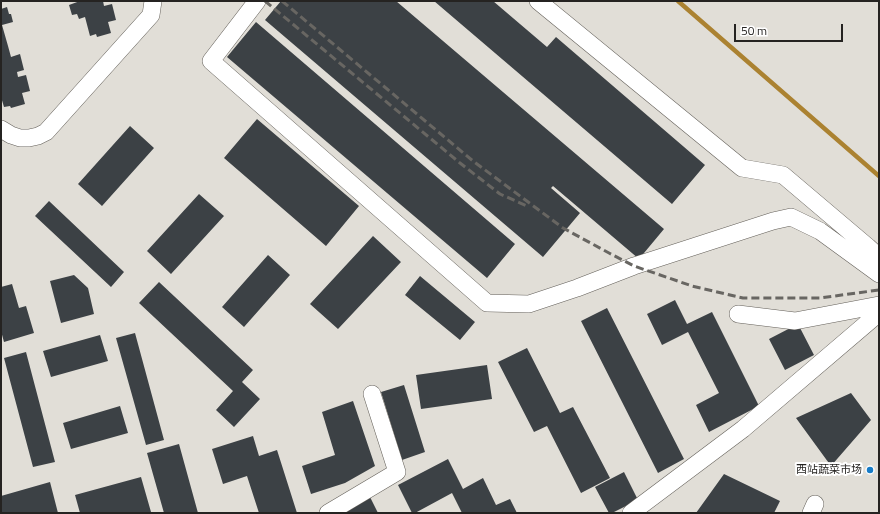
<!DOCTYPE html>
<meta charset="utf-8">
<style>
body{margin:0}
#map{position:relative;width:880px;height:514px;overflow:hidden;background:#e1ded7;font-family:"Titillium Web",sans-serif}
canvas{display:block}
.frame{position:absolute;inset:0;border:2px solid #252321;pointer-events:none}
.scale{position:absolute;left:734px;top:24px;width:109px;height:18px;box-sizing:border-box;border:2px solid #252321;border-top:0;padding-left:5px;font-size:12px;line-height:14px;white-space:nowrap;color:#252321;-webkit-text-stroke:3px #fff;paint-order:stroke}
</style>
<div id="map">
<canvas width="880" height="514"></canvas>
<div class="frame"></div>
<div class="scale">50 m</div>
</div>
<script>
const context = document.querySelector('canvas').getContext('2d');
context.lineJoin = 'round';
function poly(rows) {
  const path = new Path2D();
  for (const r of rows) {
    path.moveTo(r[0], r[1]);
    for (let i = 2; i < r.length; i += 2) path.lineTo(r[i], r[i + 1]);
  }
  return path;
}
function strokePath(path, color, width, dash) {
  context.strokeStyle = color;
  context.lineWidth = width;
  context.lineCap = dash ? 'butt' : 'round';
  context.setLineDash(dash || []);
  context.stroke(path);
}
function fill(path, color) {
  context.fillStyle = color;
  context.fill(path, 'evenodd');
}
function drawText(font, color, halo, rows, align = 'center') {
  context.font = font + ' "Titillium Web","Noto Sans SC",sans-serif';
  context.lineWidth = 4;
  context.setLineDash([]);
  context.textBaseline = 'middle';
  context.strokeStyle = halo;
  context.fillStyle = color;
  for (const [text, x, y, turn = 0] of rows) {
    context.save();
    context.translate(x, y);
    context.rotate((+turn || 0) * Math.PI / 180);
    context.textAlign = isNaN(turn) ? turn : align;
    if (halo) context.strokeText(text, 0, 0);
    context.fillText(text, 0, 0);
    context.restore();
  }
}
const stream = poly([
 [678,1,879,176]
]);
const building = poly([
 [80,1,103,1,104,6,112,4,116,20,108,22,111,33,97,37,96,34,90,36,85,17,79,19,77,14,72,15,69,5],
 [281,1,396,1,664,229,639,259,553,186,551,188,580,213,543,257,265,20],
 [434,1,493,1,547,47,556,37,705,165,672,204],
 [7,7,9,14,11,14,13,22,2,25,8,46,11,57,20,54,24,70,17,72,18,77,26,75,30,91,22,93,25,104,11,108,10,106,4,107,1,97,1,9],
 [256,22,515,244,487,278,227,57],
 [257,119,359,206,326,246,224,158],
 [130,126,154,148,102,206,78,184],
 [199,194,224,216,171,274,147,251],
 [49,201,124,272,111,287,35,216],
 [373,236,401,262,338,329,310,304],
 [268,255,290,275,244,327,222,307],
 [74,275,88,288,94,314,61,323,50,281],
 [420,276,475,322,460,340,405,295],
 [159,282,253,370,242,382,260,399,234,427,216,410,233,391,139,303],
 [12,284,19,308,26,306,34,333,4,342,1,331,1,287],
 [675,300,687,324,712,312,759,406,709,432,696,405,719,393,688,332,662,345,647,314],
 [607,308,684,459,658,473,581,321],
 [798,324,814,355,785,370,769,339],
 [135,333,164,440,146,445,116,338],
 [100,335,108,361,51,377,43,351],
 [527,348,560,413,573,407,610,478,581,493,547,426,534,432,498,362],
 [26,352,55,462,33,467,4,358],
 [487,365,492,399,421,409,416,375],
 [404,385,425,452,402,460,381,392],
 [851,393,871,420,831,466,796,418],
 [353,401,375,466,345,483,311,494,302,466,335,455,322,412],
 [120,406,128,433,71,449,63,423],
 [253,436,259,456,277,450,297,513,259,513,247,476,223,484,212,449],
 [179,444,198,513,164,513,147,453],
 [448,459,463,489,483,478,496,505,510,499,517,513,462,513,452,493,415,513,412,513,398,485],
 [624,472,638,500,612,513,609,513,595,487],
 [724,474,780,501,774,513,696,513],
 [141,477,151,512,146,513,80,513,75,495],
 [50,482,58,513,1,513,1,496],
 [370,497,378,513,339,513]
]);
const minor = poly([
 [257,1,211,61,487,303,529,304,577,288,634,266,773,221,791,217,820,231,879,274],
 [538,1,742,168,783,175,868,247,879,257],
 [1,129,11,135,20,138,29,138,38,136,46,132,151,15,153,1],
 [738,314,795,321,879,305],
 [328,513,397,472,372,394],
 [631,513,743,429,879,313],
 [811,513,815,504]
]);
const rail = poly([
 [265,1,460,163,500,194,527,206],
 [282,1,473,161,563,228,609,253,634,266,692,286,743,298,820,298,879,290]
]);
const markers = [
 [870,470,4,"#187cc7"]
];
const poiNames = [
 ["西站蔬菜市场",862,470]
];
strokePath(stream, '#ab8231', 4.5);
fill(building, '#3c4145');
strokePath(minor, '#64605a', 18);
strokePath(minor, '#fff', 17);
strokePath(rail, '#686662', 3, [8, 4]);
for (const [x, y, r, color] of markers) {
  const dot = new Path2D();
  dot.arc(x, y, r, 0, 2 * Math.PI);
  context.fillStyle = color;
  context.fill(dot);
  strokePath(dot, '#fff', 1.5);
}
drawText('11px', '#252321', '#fff', poiNames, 'right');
</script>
